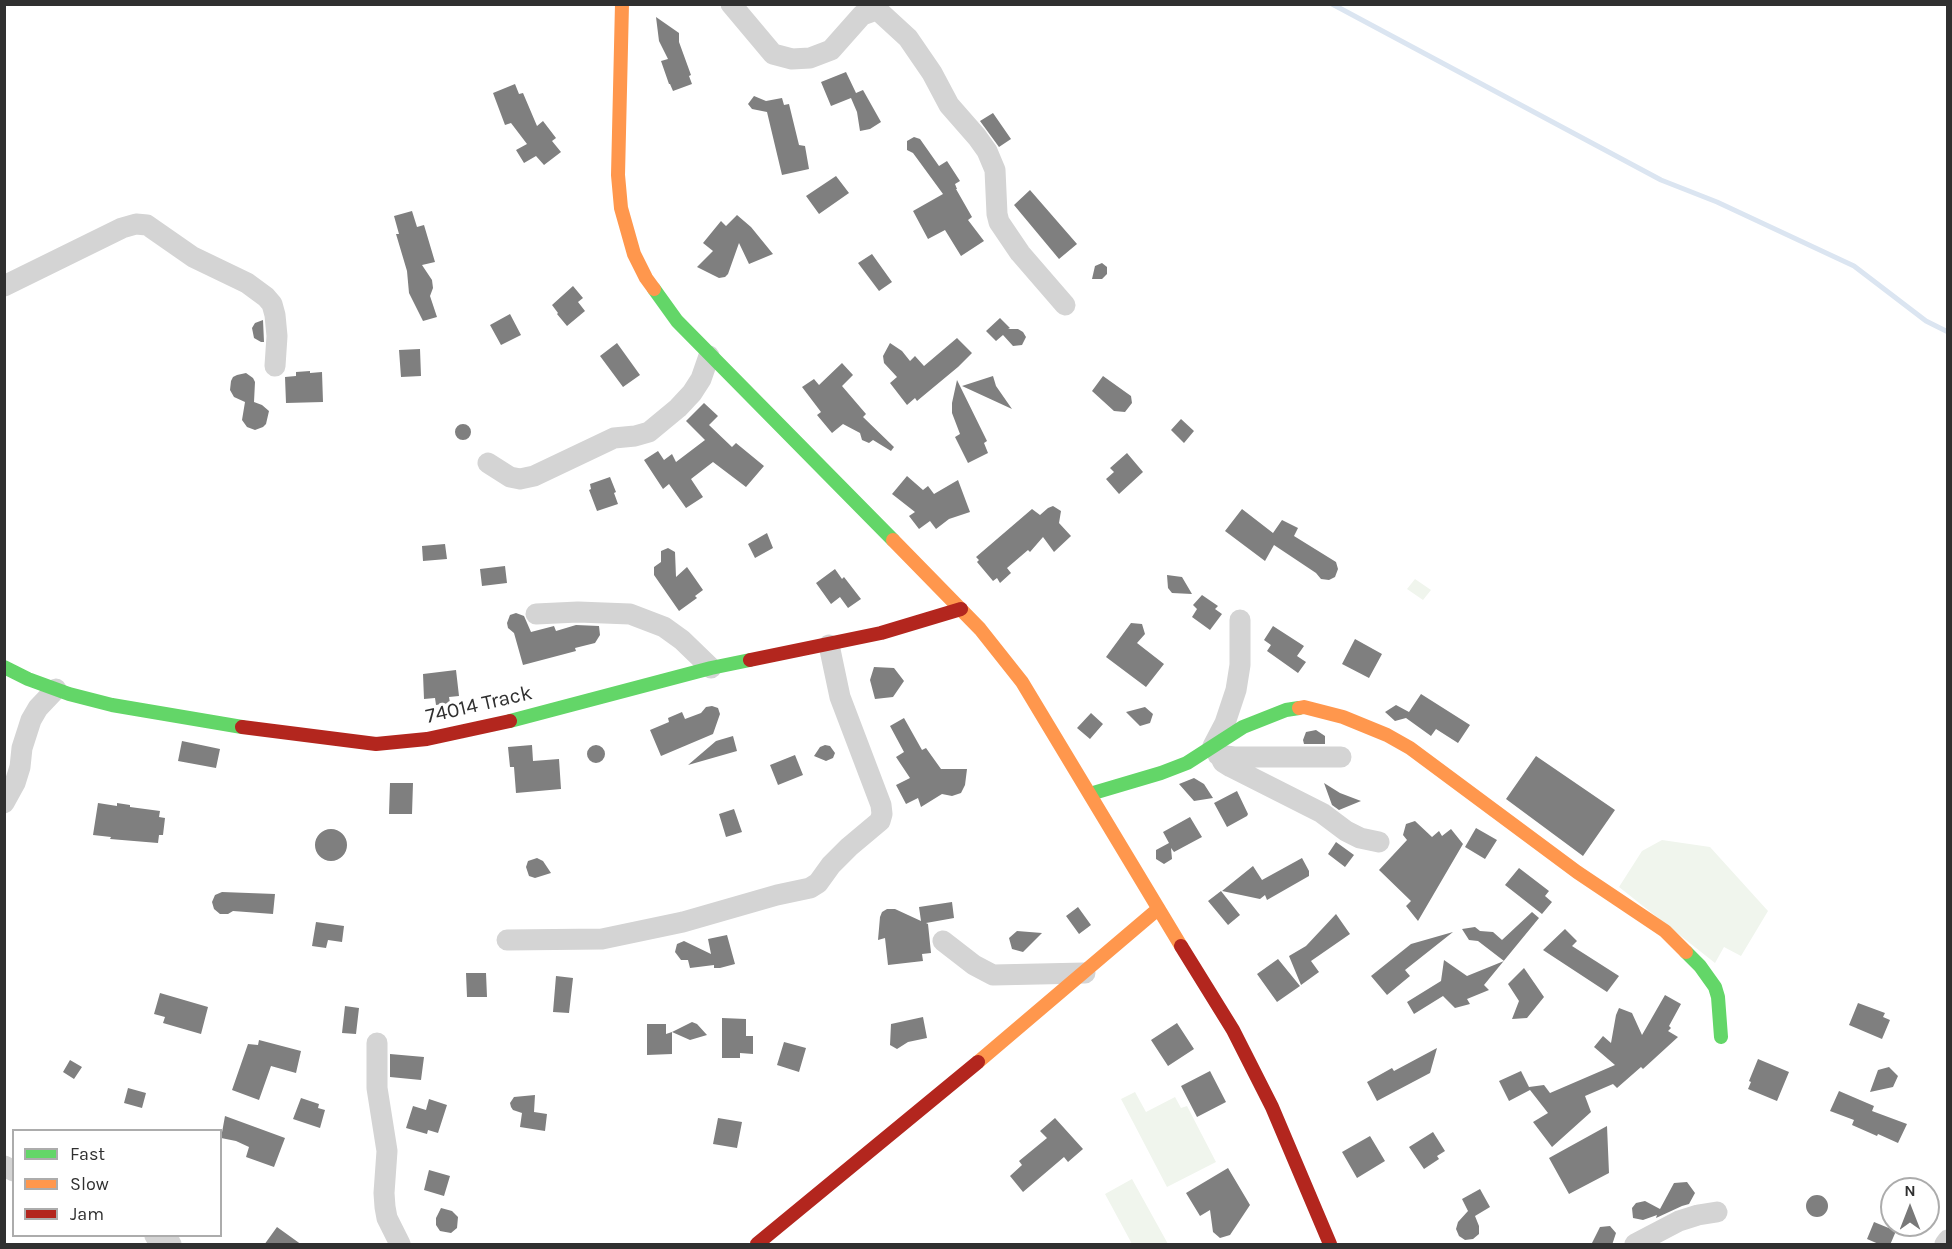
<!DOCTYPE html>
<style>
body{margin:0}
#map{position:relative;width:1952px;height:1249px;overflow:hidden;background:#fff;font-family:Karla,sans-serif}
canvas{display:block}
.frame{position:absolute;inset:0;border:6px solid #303030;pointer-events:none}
.legend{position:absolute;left:12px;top:1129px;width:210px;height:108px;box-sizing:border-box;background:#fff;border:2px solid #acacac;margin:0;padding:8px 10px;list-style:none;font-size:18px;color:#303030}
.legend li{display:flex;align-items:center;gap:12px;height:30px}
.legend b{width:30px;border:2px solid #acacac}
.north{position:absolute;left:1880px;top:1177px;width:60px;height:60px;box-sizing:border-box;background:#fff;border:2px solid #acacac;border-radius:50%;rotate:0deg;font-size:16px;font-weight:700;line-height:24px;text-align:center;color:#303030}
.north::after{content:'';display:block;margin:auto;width:21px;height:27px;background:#787878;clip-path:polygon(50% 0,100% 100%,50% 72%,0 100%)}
</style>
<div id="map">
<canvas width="1952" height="1249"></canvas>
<div class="frame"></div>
<ul class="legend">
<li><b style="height:8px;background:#63d668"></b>Fast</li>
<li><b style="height:8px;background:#ff974d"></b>Slow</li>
<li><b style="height:8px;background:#b3261e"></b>Jam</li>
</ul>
<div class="north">N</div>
</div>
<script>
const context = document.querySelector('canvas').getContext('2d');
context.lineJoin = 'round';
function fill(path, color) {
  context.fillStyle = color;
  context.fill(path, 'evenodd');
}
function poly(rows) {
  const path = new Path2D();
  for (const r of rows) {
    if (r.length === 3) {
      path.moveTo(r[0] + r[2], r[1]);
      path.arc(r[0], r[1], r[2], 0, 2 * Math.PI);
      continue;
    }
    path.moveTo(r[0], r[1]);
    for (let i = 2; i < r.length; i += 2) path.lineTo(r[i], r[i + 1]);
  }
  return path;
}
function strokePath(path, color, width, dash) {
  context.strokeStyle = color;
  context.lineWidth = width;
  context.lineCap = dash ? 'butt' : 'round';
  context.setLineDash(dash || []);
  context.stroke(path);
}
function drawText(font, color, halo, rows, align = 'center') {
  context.font = font + ' Karla,sans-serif';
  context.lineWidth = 6;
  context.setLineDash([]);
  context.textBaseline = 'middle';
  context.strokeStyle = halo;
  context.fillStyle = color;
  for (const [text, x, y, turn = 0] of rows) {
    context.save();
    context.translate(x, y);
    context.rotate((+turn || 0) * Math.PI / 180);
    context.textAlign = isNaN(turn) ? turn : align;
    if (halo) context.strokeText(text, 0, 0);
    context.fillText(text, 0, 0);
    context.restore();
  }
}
const green = poly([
 [1415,579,1431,590,1423,600,1407,589],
 [1662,840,1710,847,1768,911,1741,956,1724,947,1715,963,1619,887,1642,851],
 [1135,1092,1146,1112,1175,1097,1181,1108,1187,1106,1216,1162,1167,1187,1121,1099],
 [1132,1179,1168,1244,1132,1244,1105,1194]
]);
const stream = poly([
 [1332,4,1661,180,1717,202,1854,266,1926,321,1948,332]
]);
const building = poly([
 [656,17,679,33,679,42,691,75,689,76,692,84,673,91,670,84,669,84,661,61,668,59,659,41],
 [846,72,856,93,863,90,881,122,870,129,860,131,857,112,851,98,831,106,821,82],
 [515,84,519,94,523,93,537,126,543,121,556,138,552,141,561,152,544,165,536,156,524,163,516,150,527,144,511,123,505,125,493,93],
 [754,96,766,101,782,98,784,105,789,104,799,145,805,146,809,169,782,175,767,112,752,109,748,104],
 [993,113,1011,139,999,147,980,121],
 [914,137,920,139,939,166,947,161,960,181,955,184,957,189,956,189,972,217,968,220,984,241,961,256,945,230,928,239,913,211,943,194,913,153,907,150,907,141],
 [836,176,849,193,819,214,806,196],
 [1030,190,1077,244,1059,259,1014,205],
 [412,211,417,227,424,225,435,262,422,265,432,280,433,288,430,296,437,317,423,321,409,293,407,271,396,234,399,234,394,216],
 [737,215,751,227,773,254,749,264,739,243,728,274,725,277,719,278,697,267,713,251,703,243,721,221,726,226],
 [872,254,892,282,879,291,858,263],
 [1102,263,1107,267,1107,274,1102,279,1092,279,1095,266],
 [573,286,583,298,578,302,585,311,567,326,557,314,558,313,552,305],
 [510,314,521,335,501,345,490,325],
 [1000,318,1010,328,1008,329,1018,329,1023,332,1026,337,1022,345,1013,346,1003,335,996,341,986,331],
 [263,320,264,342,261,342,254,338,252,328,255,323],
 [957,338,972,353,958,367,917,401,915,398,907,405,890,383,897,377,884,363,883,356,890,343,902,351,910,361,915,356,924,366],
 [617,343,640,375,623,387,600,356],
 [420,349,421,376,401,377,399,350],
 [842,363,853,375,842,386,866,414,863,417,894,447,891,451,873,440,869,443,862,440,860,433,843,424,832,433,817,415,821,412,802,387,814,379,819,385],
 [310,371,310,373,322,372,323,402,286,403,285,377,296,376,296,372],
 [246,373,253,378,255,382,254,402,262,405,269,411,266,424,263,427,255,430,247,427,242,420,245,402,234,397,230,390,231,381,233,377,237,375],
 [993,376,996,386,1012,409,962,386],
 [1103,376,1131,396,1132,403,1125,412,1114,411,1092,391],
 [957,380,987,441,984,443,988,453,968,463,955,437,960,434,952,413,952,403],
 [704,403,718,416,709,425,732,447,736,443,764,466,746,487,713,462,691,479,703,497,686,508,669,484,663,489,644,460,658,451,664,460,672,454,676,462,705,440,686,421],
 [1181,419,1194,431,1184,443,1171,430],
 [463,432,8],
 [1127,453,1143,472,1119,494,1106,479,1114,472,1110,468],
 [907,476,923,490,928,486,934,494,958,480,970,512,949,519,936,529,930,521,919,529,909,516,915,512,892,494],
 [610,477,616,492,614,493,618,504,597,511,589,490,591,489,590,484],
 [1053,506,1061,511,1059,523,1071,536,1054,552,1043,537,1030,552,1028,550,1007,568,1011,573,1000,583,997,578,993,581,977,562,979,560,976,557,1032,509,1040,515,1048,508],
 [1242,509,1273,533,1282,520,1298,528,1294,536,1336,562,1338,569,1335,577,1329,580,1321,579,1316,573,1274,545,1265,561,1225,531],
 [767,533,773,548,755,558,748,544],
 [445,544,447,559,423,561,422,546],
 [668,548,675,552,676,577,687,567,703,590,695,596,697,598,679,611,654,575,654,567,661,562,661,551],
 [505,566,507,583,482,586,480,569],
 [835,569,842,579,844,577,861,599,848,608,840,597,831,604,816,583],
 [1167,575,1182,577,1192,594,1172,593,1168,588],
 [1202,595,1218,606,1215,609,1222,614,1210,630,1192,617,1197,609,1193,605],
 [516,613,524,616,531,632,554,626,556,631,576,625,599,626,600,635,595,643,575,648,576,651,523,665,514,633,508,628,507,623,510,615],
 [1131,623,1142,624,1145,634,1137,643,1164,664,1146,687,1106,657],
 [1273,626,1304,646,1297,656,1306,662,1298,673,1267,651,1271,645,1264,640],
 [1355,639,1382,654,1369,678,1342,664],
 [874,667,894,668,904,681,893,697,875,699,870,680],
 [456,670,459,696,449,697,450,703,436,705,435,698,424,699,423,674],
 [1421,694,1470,725,1458,743,1436,729,1431,736,1406,718,1395,721,1385,712,1396,705,1409,712],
 [712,706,718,708,720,714,713,734,661,756,650,730,669,722,668,718,682,712,685,719,701,713,706,707],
 [1145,707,1153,714,1150,723,1140,726,1126,712],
 [1091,713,1103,724,1090,739,1077,728],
 [904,718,922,750,926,748,941,769,967,769,965,785,961,793,952,796,942,794,921,807,918,798,906,804,896,785,910,778,896,757,904,752,890,726],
 [1316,730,1325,736,1325,744,1304,744,1303,740,1306,732],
 [733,736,737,751,688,765,716,741],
 [182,741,220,749,216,768,178,761],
 [596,754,9],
 [532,745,533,761,559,759,561,789,516,793,514,767,510,767,508,747],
 [825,745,830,746,835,753,833,758,826,761,814,756,820,747],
 [795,755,803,775,778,785,770,765],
 [1536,756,1615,810,1583,856,1506,799],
 [1194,778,1204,784,1213,798,1194,801,1179,784],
 [390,783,413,783,412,814,389,814],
 [1324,783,1340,793,1361,801,1339,810,1332,805],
 [1237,791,1248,814,1247,816,1227,827,1214,803],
 [98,803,117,806,117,803,130,805,130,807,160,811,159,817,165,818,163,835,159,835,158,843,110,839,111,837,93,835],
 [734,809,742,832,726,837,719,814],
 [1190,817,1202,837,1174,852,1171,848,1172,859,1164,864,1156,859,1156,850,1169,843,1163,832],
 [1415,821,1432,837,1439,831,1442,836,1451,829,1463,844,1418,921,1406,906,1411,901,1379,870,1407,840,1403,835,1406,824],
 [1476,828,1497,840,1485,859,1465,847],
 [331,845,16],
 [1336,842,1354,855,1345,867,1328,854],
 [537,858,543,861,551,873,535,878,529,876,526,867,528,861],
 [1302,858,1309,871,1309,876,1267,900,1265,895,1260,899,1222,891,1253,866,1262,880],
 [1519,868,1549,891,1545,896,1552,902,1542,914,1505,885],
 [1221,891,1240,915,1228,925,1208,901],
 [222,892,275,894,273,914,233,911,228,914,220,914,214,909,212,902,215,895],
 [952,902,954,918,926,923,928,924,931,953,922,954,923,961,888,965,885,938,878,940,880,917,882,912,887,909,895,909,921,921,919,907],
 [1078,907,1091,925,1079,934,1066,916],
 [1532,912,1539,918,1484,985,1489,990,1467,999,1470,1004,1455,1008,1443,996,1414,1014,1407,1002,1441,981,1444,960,1467,976,1504,961,1478,941,1469,940,1462,929,1475,927,1480,931,1493,932,1502,940],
 [1336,914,1350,934,1311,961,1319,972,1301,985,1289,956,1306,946],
 [316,922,344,926,342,942,328,940,326,948,312,946],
 [1565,929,1577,941,1572,946,1619,976,1607,992,1543,950],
 [1017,931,1042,933,1023,952,1012,949,1009,938],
 [1453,932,1405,970,1410,976,1387,995,1371,976,1411,944],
 [727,935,735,964,720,968,714,968,714,965,690,968,688,960,681,960,675,952,677,944,684,941,711,954,708,939],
 [1278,959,1300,986,1277,1002,1257,974],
 [1524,968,1544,997,1527,1018,1512,1019,1519,1001,1508,984],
 [466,973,486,973,487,997,467,997],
 [556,976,573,978,569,1013,553,1012],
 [160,993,208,1007,201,1034,163,1023,165,1017,154,1014],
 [1665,995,1681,1004,1669,1026,1671,1028,1668,1031,1678,1037,1643,1069,1641,1067,1617,1088,1613,1084,1585,1096,1591,1112,1552,1147,1533,1122,1548,1113,1530,1090,1509,1101,1499,1081,1521,1071,1529,1087,1544,1085,1550,1093,1615,1065,1594,1047,1603,1036,1611,1043,1616,1015,1619,1008,1632,1013,1642,1035],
 [1858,1003,1885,1013,1883,1017,1890,1020,1882,1039,1849,1025],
 [345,1006,359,1008,356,1034,342,1033],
 [923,1017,927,1038,908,1042,897,1049,890,1045,891,1024],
 [722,1018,746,1019,746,1036,753,1036,753,1054,740,1053,740,1058,722,1058],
 [692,1022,697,1024,707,1035,690,1040,672,1032],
 [1177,1023,1194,1049,1168,1066,1151,1040],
 [647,1024,666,1024,666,1034,672,1032,672,1054,647,1055],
 [259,1040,301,1051,296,1073,271,1066,259,1100,232,1090,248,1044,258,1045],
 [784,1042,806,1048,799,1072,777,1065],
 [1437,1048,1430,1073,1377,1101,1367,1082,1392,1068,1394,1071],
 [390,1054,424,1057,421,1080,390,1077],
 [1758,1059,1789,1072,1777,1101,1748,1089,1751,1082,1749,1081],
 [70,1060,82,1067,74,1079,63,1072],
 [1889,1067,1898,1076,1893,1087,1870,1092,1878,1070],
 [1210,1071,1226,1102,1197,1117,1181,1086],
 [128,1088,146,1093,142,1108,124,1103],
 [1839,1091,1874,1106,1872,1111,1907,1124,1898,1143,1878,1134,1877,1136,1852,1125,1854,1120,1830,1111],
 [535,1095,534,1112,547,1114,545,1131,520,1127,522,1113,513,1110,511,1107,510,1103,514,1097],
 [301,1098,319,1104,318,1108,325,1110,320,1128,293,1119],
 [429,1099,447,1105,438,1133,428,1130,427,1134,406,1128,413,1106,426,1110],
 [225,1116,285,1138,274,1167,246,1157,249,1147,236,1141,221,1138],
 [718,1118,742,1122,737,1148,713,1144],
 [1055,1118,1083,1149,1068,1162,1064,1157,1023,1192,1010,1176,1022,1165,1019,1161,1047,1138,1040,1131],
 [1607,1126,1609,1173,1569,1194,1549,1158],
 [1433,1132,1445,1151,1437,1156,1439,1159,1424,1169,1409,1147],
 [1370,1136,1385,1161,1357,1178,1342,1152],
 [1228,1168,1250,1205,1230,1235,1220,1238,1213,1232,1210,1210,1200,1216,1186,1193],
 [429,1170,450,1176,444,1196,424,1190],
 [1687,1182,1695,1193,1689,1204,1682,1206,1656,1218,1657,1215,1643,1220,1633,1218,1632,1208,1636,1203,1645,1201,1660,1209,1674,1183],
 [1480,1189,1490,1207,1475,1216,1479,1226,1479,1234,1473,1239,1465,1240,1459,1236,1456,1229,1458,1222,1468,1211,1462,1199],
 [1817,1206,11],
 [441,1208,452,1211,458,1217,457,1228,451,1233,440,1231,436,1225,436,1218],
 [1874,1222,1896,1231,1890,1245,1881,1245,1867,1239],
 [1610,1226,1616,1233,1612,1245,1591,1245,1600,1227],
 [277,1227,302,1245,264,1245]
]);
const street = poly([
 [731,4,773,54,792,59,810,58,831,50,862,15,876,10],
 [871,4,908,38,932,73,949,105,977,137,987,151,995,170,997,214,999,222,1020,253,1065,305],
 [4,286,122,228,136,224,147,225,193,257,247,283,266,297,272,304,275,315,277,336,275,366],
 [488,463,510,477,520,479,534,476,614,438,635,436,649,432,678,408,692,393,701,379,709,356],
 [536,614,578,612,630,614,664,627,682,640,711,668],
 [1213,746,1225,723,1236,690,1240,665,1240,620],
 [1218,755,1234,757,1341,757],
 [1220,756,1223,762,1231,767,1322,813,1346,831,1360,838,1379,842],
 [4,803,15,783,20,767,22,748,31,720,38,708,56,689],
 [507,940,602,939,683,922,777,895,810,888,818,883,831,865,849,847,880,821,882,814,881,805,840,697,829,645],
 [943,941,974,965,993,975,1085,973],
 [377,1043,377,1088,387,1151,384,1193,385,1207,387,1218,400,1244],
 [4,1166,14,1171],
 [155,1236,171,1244],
 [1635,1244,1679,1221,1698,1215,1717,1212],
 [1945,1244,1948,1240]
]);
const fast = poly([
 [654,289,677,321,893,540],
 [4,667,28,679,69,694,112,705,242,727],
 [510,721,711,668,750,660],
 [1090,794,1161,773,1187,763,1243,727,1286,710,1299,708],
 [1686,952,1700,966,1715,987,1718,997,1721,1037]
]);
const slow = poly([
 [622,4,618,175,621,208,634,254,646,278,654,289],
 [893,540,980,629,1022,682,1181,946],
 [1299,708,1304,707,1343,717,1387,735,1410,748,1577,872,1665,931,1686,952],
 [978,1062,1158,909]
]);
const jam = poly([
 [750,660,881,633,961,609],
 [242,727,376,744,427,739,510,721],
 [1181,946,1233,1030,1272,1107,1330,1244],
 [757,1244,978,1062]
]);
const streetNames = [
 ["74014 Track",479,705,-13]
];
fill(green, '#f0f5ed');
strokePath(stream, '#dbe5f1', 5);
fill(building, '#7f7f7f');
strokePath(street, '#d4d4d4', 21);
strokePath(fast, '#63d668', 14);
strokePath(slow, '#ff974d', 14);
strokePath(jam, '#b3261e', 14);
drawText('21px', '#303030', '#fff', streetNames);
</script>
